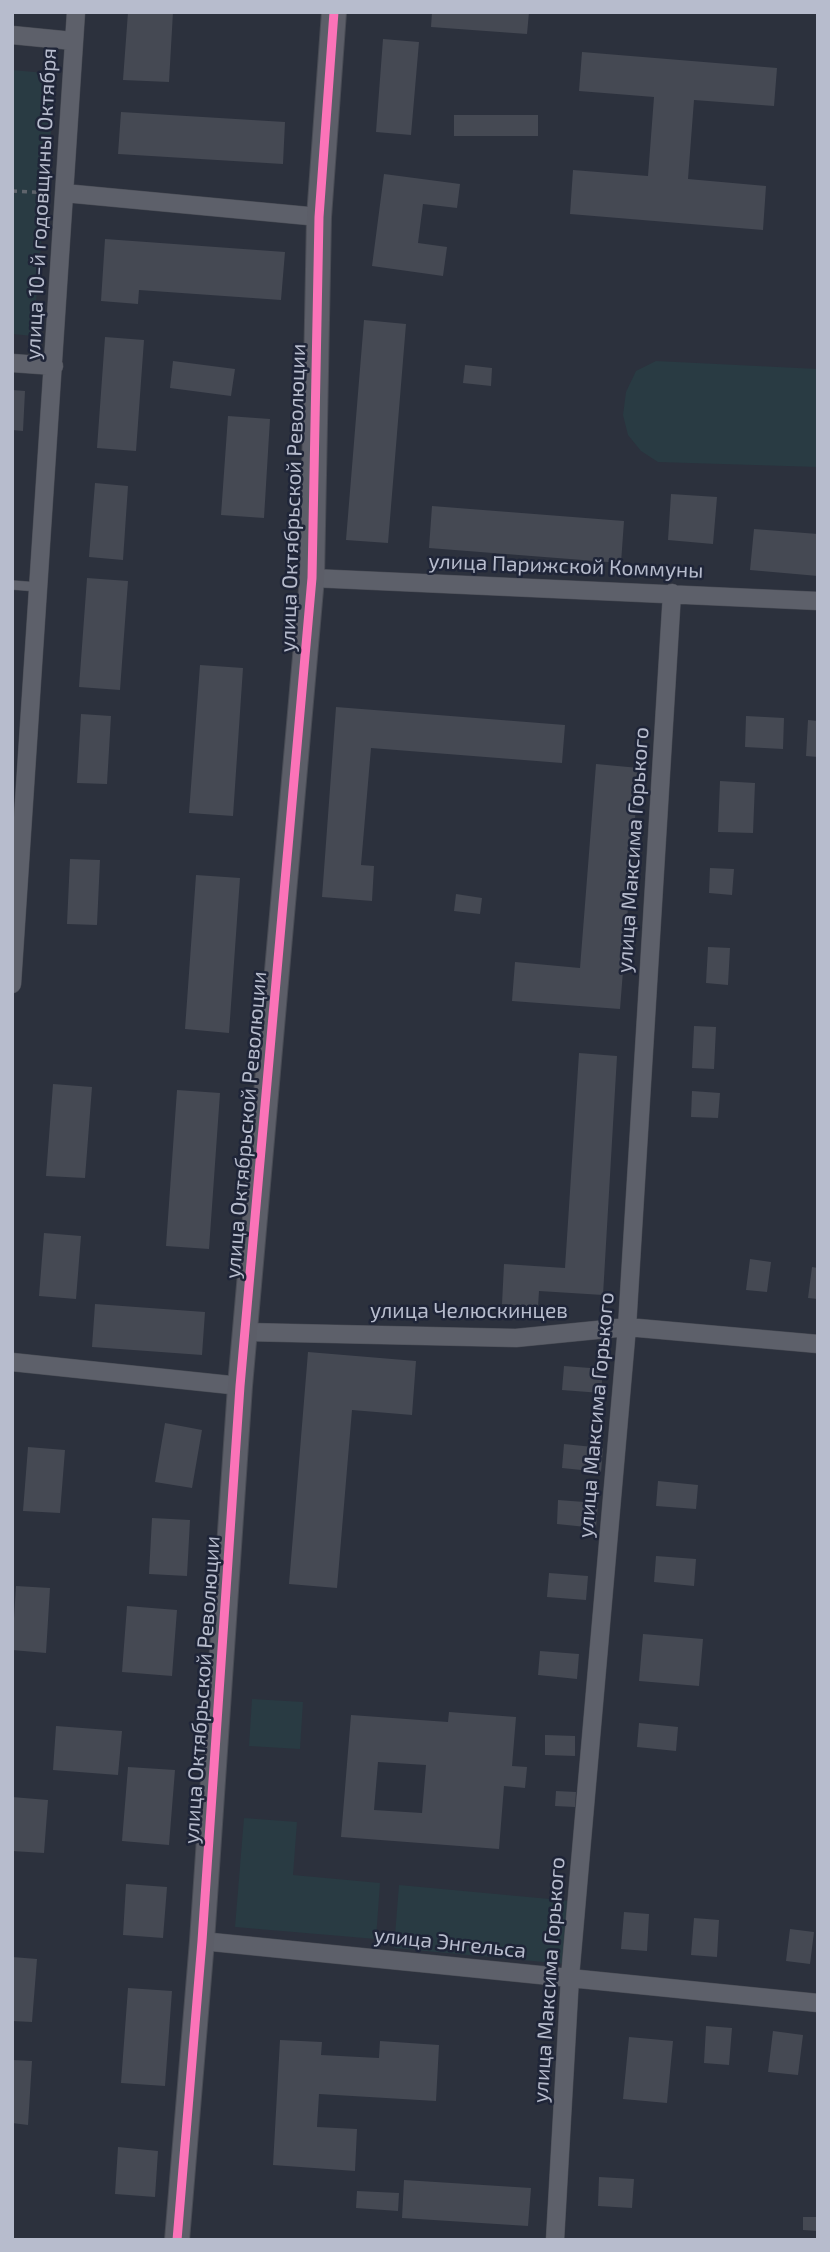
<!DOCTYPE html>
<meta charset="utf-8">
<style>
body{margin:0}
#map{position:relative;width:830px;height:2252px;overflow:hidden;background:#2c313d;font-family:"Exo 2",sans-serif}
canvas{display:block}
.frame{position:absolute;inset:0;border:14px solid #b7bccd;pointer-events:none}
</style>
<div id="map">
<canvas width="830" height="2252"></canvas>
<div class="frame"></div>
</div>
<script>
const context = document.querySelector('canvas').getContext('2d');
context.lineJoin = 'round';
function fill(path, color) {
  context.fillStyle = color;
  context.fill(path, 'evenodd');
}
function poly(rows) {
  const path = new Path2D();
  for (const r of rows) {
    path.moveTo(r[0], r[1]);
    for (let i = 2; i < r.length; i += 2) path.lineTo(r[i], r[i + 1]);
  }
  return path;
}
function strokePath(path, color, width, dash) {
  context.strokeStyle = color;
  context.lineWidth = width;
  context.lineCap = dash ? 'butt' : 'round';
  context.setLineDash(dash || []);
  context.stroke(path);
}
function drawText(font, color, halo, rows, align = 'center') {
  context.font = font + ' "Exo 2",sans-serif';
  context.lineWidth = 5;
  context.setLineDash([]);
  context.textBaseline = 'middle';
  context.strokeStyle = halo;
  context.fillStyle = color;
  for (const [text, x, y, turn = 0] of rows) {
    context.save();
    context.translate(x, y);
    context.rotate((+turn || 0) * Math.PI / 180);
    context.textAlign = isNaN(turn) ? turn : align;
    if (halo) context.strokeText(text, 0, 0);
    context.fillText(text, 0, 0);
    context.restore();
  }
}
const green = poly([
 [12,70,56,74,33,336,12,334],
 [656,361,818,369,818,467,658,462,641,451,628,435,623,415,626,392,636,371],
 [252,1699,303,1702,300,1749,249,1746],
 [244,1818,297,1822,293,1875,380,1883,376,1939,235,1927],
 [399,1885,571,1901,565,1964,394,1948]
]);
const building = poly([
 [128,12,173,12,169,82,123,80],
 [432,12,529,12,527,34,431,27],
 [383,39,419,42,411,135,376,132],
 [582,52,777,68,774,106,694,100,688,179,766,186,763,230,570,214,573,170,648,176,654,97,579,91],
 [121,112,285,122,283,164,118,154],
 [454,115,538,115,538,136,454,136],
 [384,174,460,184,457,208,423,204,418,243,447,247,443,276,372,266],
 [105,239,285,252,281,300,139,290,138,304,101,301],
 [364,320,406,324,388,543,346,540],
 [105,337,144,340,136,451,97,448],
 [173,361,235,369,231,396,170,388],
 [465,365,492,368,491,386,463,383],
 [12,390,25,391,23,431,12,430],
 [228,416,270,419,264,518,221,515],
 [95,483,128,486,123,560,89,557],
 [671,494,717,497,713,544,668,540],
 [432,506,624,521,621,563,429,548],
 [754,529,818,534,818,576,750,570],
 [87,578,128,581,120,690,79,687],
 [200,665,243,668,233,816,189,813],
 [336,707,565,725,562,763,371,748,361,865,374,866,372,901,322,897],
 [81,714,111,716,107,784,77,783],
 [746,716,784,718,783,749,745,747],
 [808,720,818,721,818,757,806,756],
 [596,764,639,768,620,1009,512,1001,515,962,580,968],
 [720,781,755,783,753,833,718,832],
 [70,859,100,860,97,925,67,924],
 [710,868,734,869,732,895,709,893],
 [196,875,240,878,229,1033,185,1029],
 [456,894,482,898,480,914,454,911],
 [708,947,730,948,728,985,706,983],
 [694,1026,716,1027,714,1069,692,1068],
 [579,1053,617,1056,603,1295,539,1291,538,1307,502,1304,504,1264,565,1268],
 [53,1084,92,1087,85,1178,46,1176],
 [177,1090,220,1093,209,1249,166,1246],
 [692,1091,720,1093,718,1118,691,1117],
 [44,1233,81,1236,76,1299,39,1296],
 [750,1259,771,1262,767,1292,746,1290],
 [812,1267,818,1268,818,1299,808,1298],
 [95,1304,205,1312,202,1355,92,1347],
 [308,1352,416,1361,412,1415,352,1410,337,1588,289,1584],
 [564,1366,603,1369,601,1393,562,1390],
 [165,1423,202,1430,192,1488,155,1482],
 [564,1444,603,1448,601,1472,562,1468],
 [28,1447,65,1450,60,1513,23,1511],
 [658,1481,698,1485,696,1509,656,1506],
 [558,1500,598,1503,596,1528,557,1524],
 [152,1518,190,1520,187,1576,149,1574],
 [656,1556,696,1559,694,1586,654,1582],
 [549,1573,588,1576,586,1600,547,1597],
 [16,1586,50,1588,46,1653,12,1650],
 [127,1606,177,1610,172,1676,122,1672],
 [643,1634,703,1639,699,1686,639,1681],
 [540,1651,579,1654,577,1679,538,1675],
 [449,1712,516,1717,512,1766,527,1767,525,1788,504,1786,499,1849,341,1837,351,1715,448,1722],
 [378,1762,426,1765,422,1813,374,1810],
 [639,1723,678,1727,676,1751,637,1747],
 [56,1726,122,1731,118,1775,53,1770],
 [545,1735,575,1736,575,1756,545,1755],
 [128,1767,175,1770,169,1845,122,1841],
 [556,1791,576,1792,575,1807,555,1806],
 [12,1797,48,1800,44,1853,12,1851],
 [126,1884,167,1887,163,1938,123,1935],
 [624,1912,649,1914,647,1951,621,1949],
 [694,1918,719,1920,717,1957,691,1955],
 [790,1929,814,1932,810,1964,786,1961],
 [12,1957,37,1959,32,2022,12,2021],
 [128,1988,172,1991,165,2086,121,2083],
 [706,2026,732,2028,729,2065,704,2063],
 [773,2031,803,2035,798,2075,768,2072],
 [629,2037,673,2041,667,2103,623,2099],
 [280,2040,322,2042,321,2055,379,2058,380,2041,439,2045,436,2101,319,2094,317,2127,357,2129,355,2171,273,2165],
 [12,2060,32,2061,28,2125,12,2123],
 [118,2147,158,2151,155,2197,115,2194],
 [599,2177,634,2179,632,2208,598,2206],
 [404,2180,531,2188,528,2226,402,2218],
 [357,2191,399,2193,398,2211,356,2208],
 [803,2217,818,2217,818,2231,803,2230]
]);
const path = poly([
 [12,191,49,193]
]);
const lane = poly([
 [12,585,38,587]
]);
const street = poly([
 [12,35,73,41],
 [64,193,319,217],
 [12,363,54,366],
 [312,578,818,601],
 [12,984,76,12],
 [246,1332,516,1338,627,1327,818,1344],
 [12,1362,240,1386],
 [202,1941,818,2003],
 [555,2240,570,1977,627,1327,672,593]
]);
const secondary = poly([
 [177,2240,202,1941,240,1386,312,578,319,217,334,12]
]);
const cycleway = poly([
 [177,2240,202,1941,240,1386,312,578,319,217,334,12]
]);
const streetNames = [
 ["улица 10-й годовщины Октября",41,204,-87],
 ["улица Октябрьской Революции",293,498,-88],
 ["улица Парижской Коммуны",566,566,2],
 ["улица Максима Горького",633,850,-86],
 ["улица Октябрьской Революции",246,1125,-85],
 ["улица Челюскинцев",469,1311],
 ["улица Максима Горького",596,1415,-85],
 ["улица Октябрьской Революции",202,1690,-86],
 ["улица Энгельса",450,1943,6],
 ["улица Максима Горького",549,1980,-86]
];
fill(green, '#293b43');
fill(building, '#454953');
strokePath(lane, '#494c55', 10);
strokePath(street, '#494c55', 19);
strokePath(secondary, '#494c55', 26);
strokePath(path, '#5f646c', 3.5, [5, 5]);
strokePath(lane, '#5d606a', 9);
strokePath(street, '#5d606a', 18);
strokePath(secondary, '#5c5e68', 24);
strokePath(cycleway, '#fb73b8', 9);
drawText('21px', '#b7bccd', '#1f2538', streetNames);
</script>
